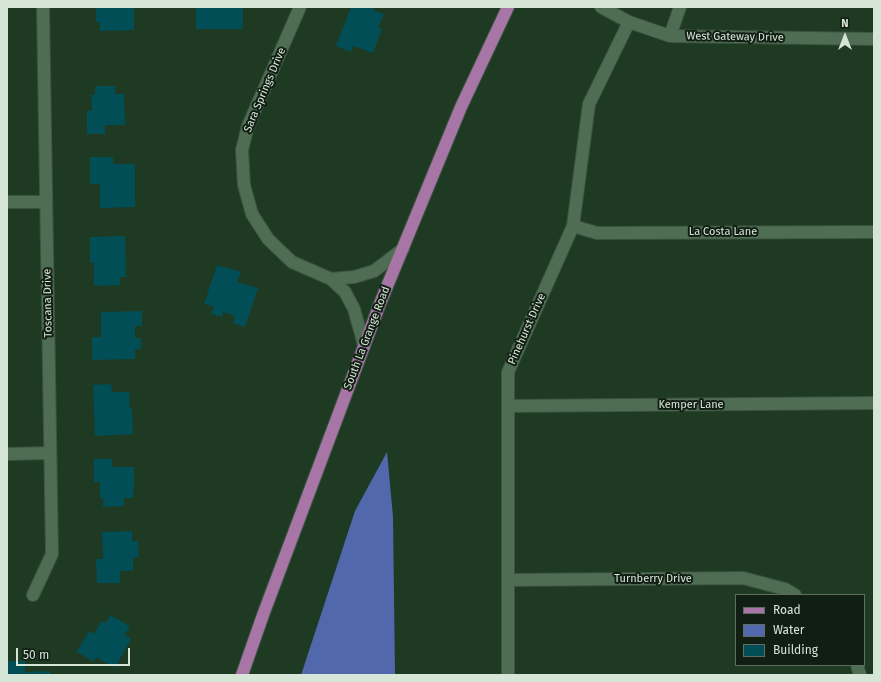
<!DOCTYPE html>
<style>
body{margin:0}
#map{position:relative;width:881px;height:682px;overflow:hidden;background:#1e3a23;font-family:"Fira Sans",sans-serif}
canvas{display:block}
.frame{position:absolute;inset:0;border:8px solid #d5e6d7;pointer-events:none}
.legend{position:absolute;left:735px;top:594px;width:130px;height:72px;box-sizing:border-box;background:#111e13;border:1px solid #5f6e61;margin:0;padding:5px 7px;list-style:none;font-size:12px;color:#d5e6d7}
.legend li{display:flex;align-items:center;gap:8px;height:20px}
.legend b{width:20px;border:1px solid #5f6e61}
.north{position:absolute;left:825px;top:16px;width:40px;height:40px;-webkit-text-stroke:3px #111e13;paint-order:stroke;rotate:0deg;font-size:11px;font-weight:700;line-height:16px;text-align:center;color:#d5e6d7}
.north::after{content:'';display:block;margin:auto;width:14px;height:18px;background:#d5e6d7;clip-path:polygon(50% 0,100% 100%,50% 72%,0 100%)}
.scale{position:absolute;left:16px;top:648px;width:114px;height:18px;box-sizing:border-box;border:2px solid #d5e6d7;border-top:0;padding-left:5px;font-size:12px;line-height:14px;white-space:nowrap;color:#d5e6d7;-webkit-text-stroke:3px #111e13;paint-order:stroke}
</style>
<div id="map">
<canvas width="881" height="682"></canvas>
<div class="frame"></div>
<ul class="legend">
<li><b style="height:5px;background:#a775a6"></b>Road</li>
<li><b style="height:11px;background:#5168ac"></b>Water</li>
<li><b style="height:11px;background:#024e57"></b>Building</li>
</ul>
<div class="north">N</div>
<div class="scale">50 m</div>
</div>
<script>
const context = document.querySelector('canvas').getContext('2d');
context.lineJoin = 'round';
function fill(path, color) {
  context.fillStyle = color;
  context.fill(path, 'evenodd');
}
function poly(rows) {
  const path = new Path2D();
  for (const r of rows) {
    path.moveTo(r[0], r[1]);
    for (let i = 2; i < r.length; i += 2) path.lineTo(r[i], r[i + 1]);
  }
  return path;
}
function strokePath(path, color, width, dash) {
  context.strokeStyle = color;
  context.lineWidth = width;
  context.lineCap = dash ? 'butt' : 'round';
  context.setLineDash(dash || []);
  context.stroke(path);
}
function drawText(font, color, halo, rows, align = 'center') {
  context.font = font + ' "Fira Sans",sans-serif';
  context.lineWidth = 4;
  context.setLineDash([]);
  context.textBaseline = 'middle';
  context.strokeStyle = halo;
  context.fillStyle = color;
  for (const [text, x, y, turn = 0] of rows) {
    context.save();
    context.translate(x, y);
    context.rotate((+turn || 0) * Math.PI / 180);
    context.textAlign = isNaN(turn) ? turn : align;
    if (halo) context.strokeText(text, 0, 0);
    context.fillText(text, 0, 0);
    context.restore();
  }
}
const water = poly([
 [387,452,393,517,395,675,301,675,355,511]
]);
const building = poly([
 [96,7,134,7,134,30,100,31,100,22,96,22],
 [196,7,243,7,243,29,196,29],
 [351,7,374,7,373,10,384,14,378,28,382,29,373,53,353,46,351,52,336,46],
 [95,86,115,86,115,94,124,94,125,125,105,125,105,134,87,134,87,111,92,111,91,95,95,95],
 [90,157,113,157,113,164,135,164,135,207,100,208,100,184,90,184],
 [125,236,126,277,120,277,120,285,94,286,94,263,90,263,90,237],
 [217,265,241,272,237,282,258,288,245,327,233,323,235,316,223,312,222,317,211,314,214,307,204,304],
 [142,311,142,326,135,326,135,338,141,338,141,349,135,349,135,359,92,360,92,337,101,337,101,312],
 [111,384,112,392,129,392,130,409,132,408,133,434,95,436,93,385],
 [94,459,112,459,112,467,134,467,134,490,133,491,133,498,124,498,124,506,103,507,103,498,100,498,100,482,94,482],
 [132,531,132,541,138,541,139,557,133,557,133,571,120,571,120,583,97,583,96,559,103,559,102,532],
 [110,615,130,626,124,635,131,639,115,668,96,657,94,662,77,652,89,631,94,634,102,621,106,623],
 [7,661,25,661,25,672,50,671,50,675,7,675]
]);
const minor = poly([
 [300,7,248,126,242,150,244,185,252,214,268,239,292,262,331,279,345,292,354,309,364,345],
 [601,7,629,22,670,36,874,39],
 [670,36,680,7],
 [7,202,46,202],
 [573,226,597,233,874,232],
 [331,279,354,277,374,271,403,249],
 [508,406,874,403],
 [7,454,50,453],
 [508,580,743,578,785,589,795,595],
 [33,595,52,554,43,7],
 [857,665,860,675],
 [508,675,508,372,573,226,589,104,629,22]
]);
const major = poly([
 [242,675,263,615,381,301,461,107,508,7]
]);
const streetNames = [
 ["West Gateway Drive",735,37,1],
 ["Sara Springs Drive",265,90,-67],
 ["La Costa Lane",723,232],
 ["Toscana Drive",48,303,-91],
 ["Pinehurst Drive",527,329,-66],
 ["South La Grange Road",367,338,-69],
 ["Kemper Lane",691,405],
 ["Turnberry Drive",653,579]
];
fill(water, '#5168ac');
fill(building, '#024e57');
strokePath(minor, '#3b5440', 14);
strokePath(major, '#3b5440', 14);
strokePath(minor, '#4f6d53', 12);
strokePath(major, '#a775a6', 12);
drawText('11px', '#d5e6d7', '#111e13', streetNames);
</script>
